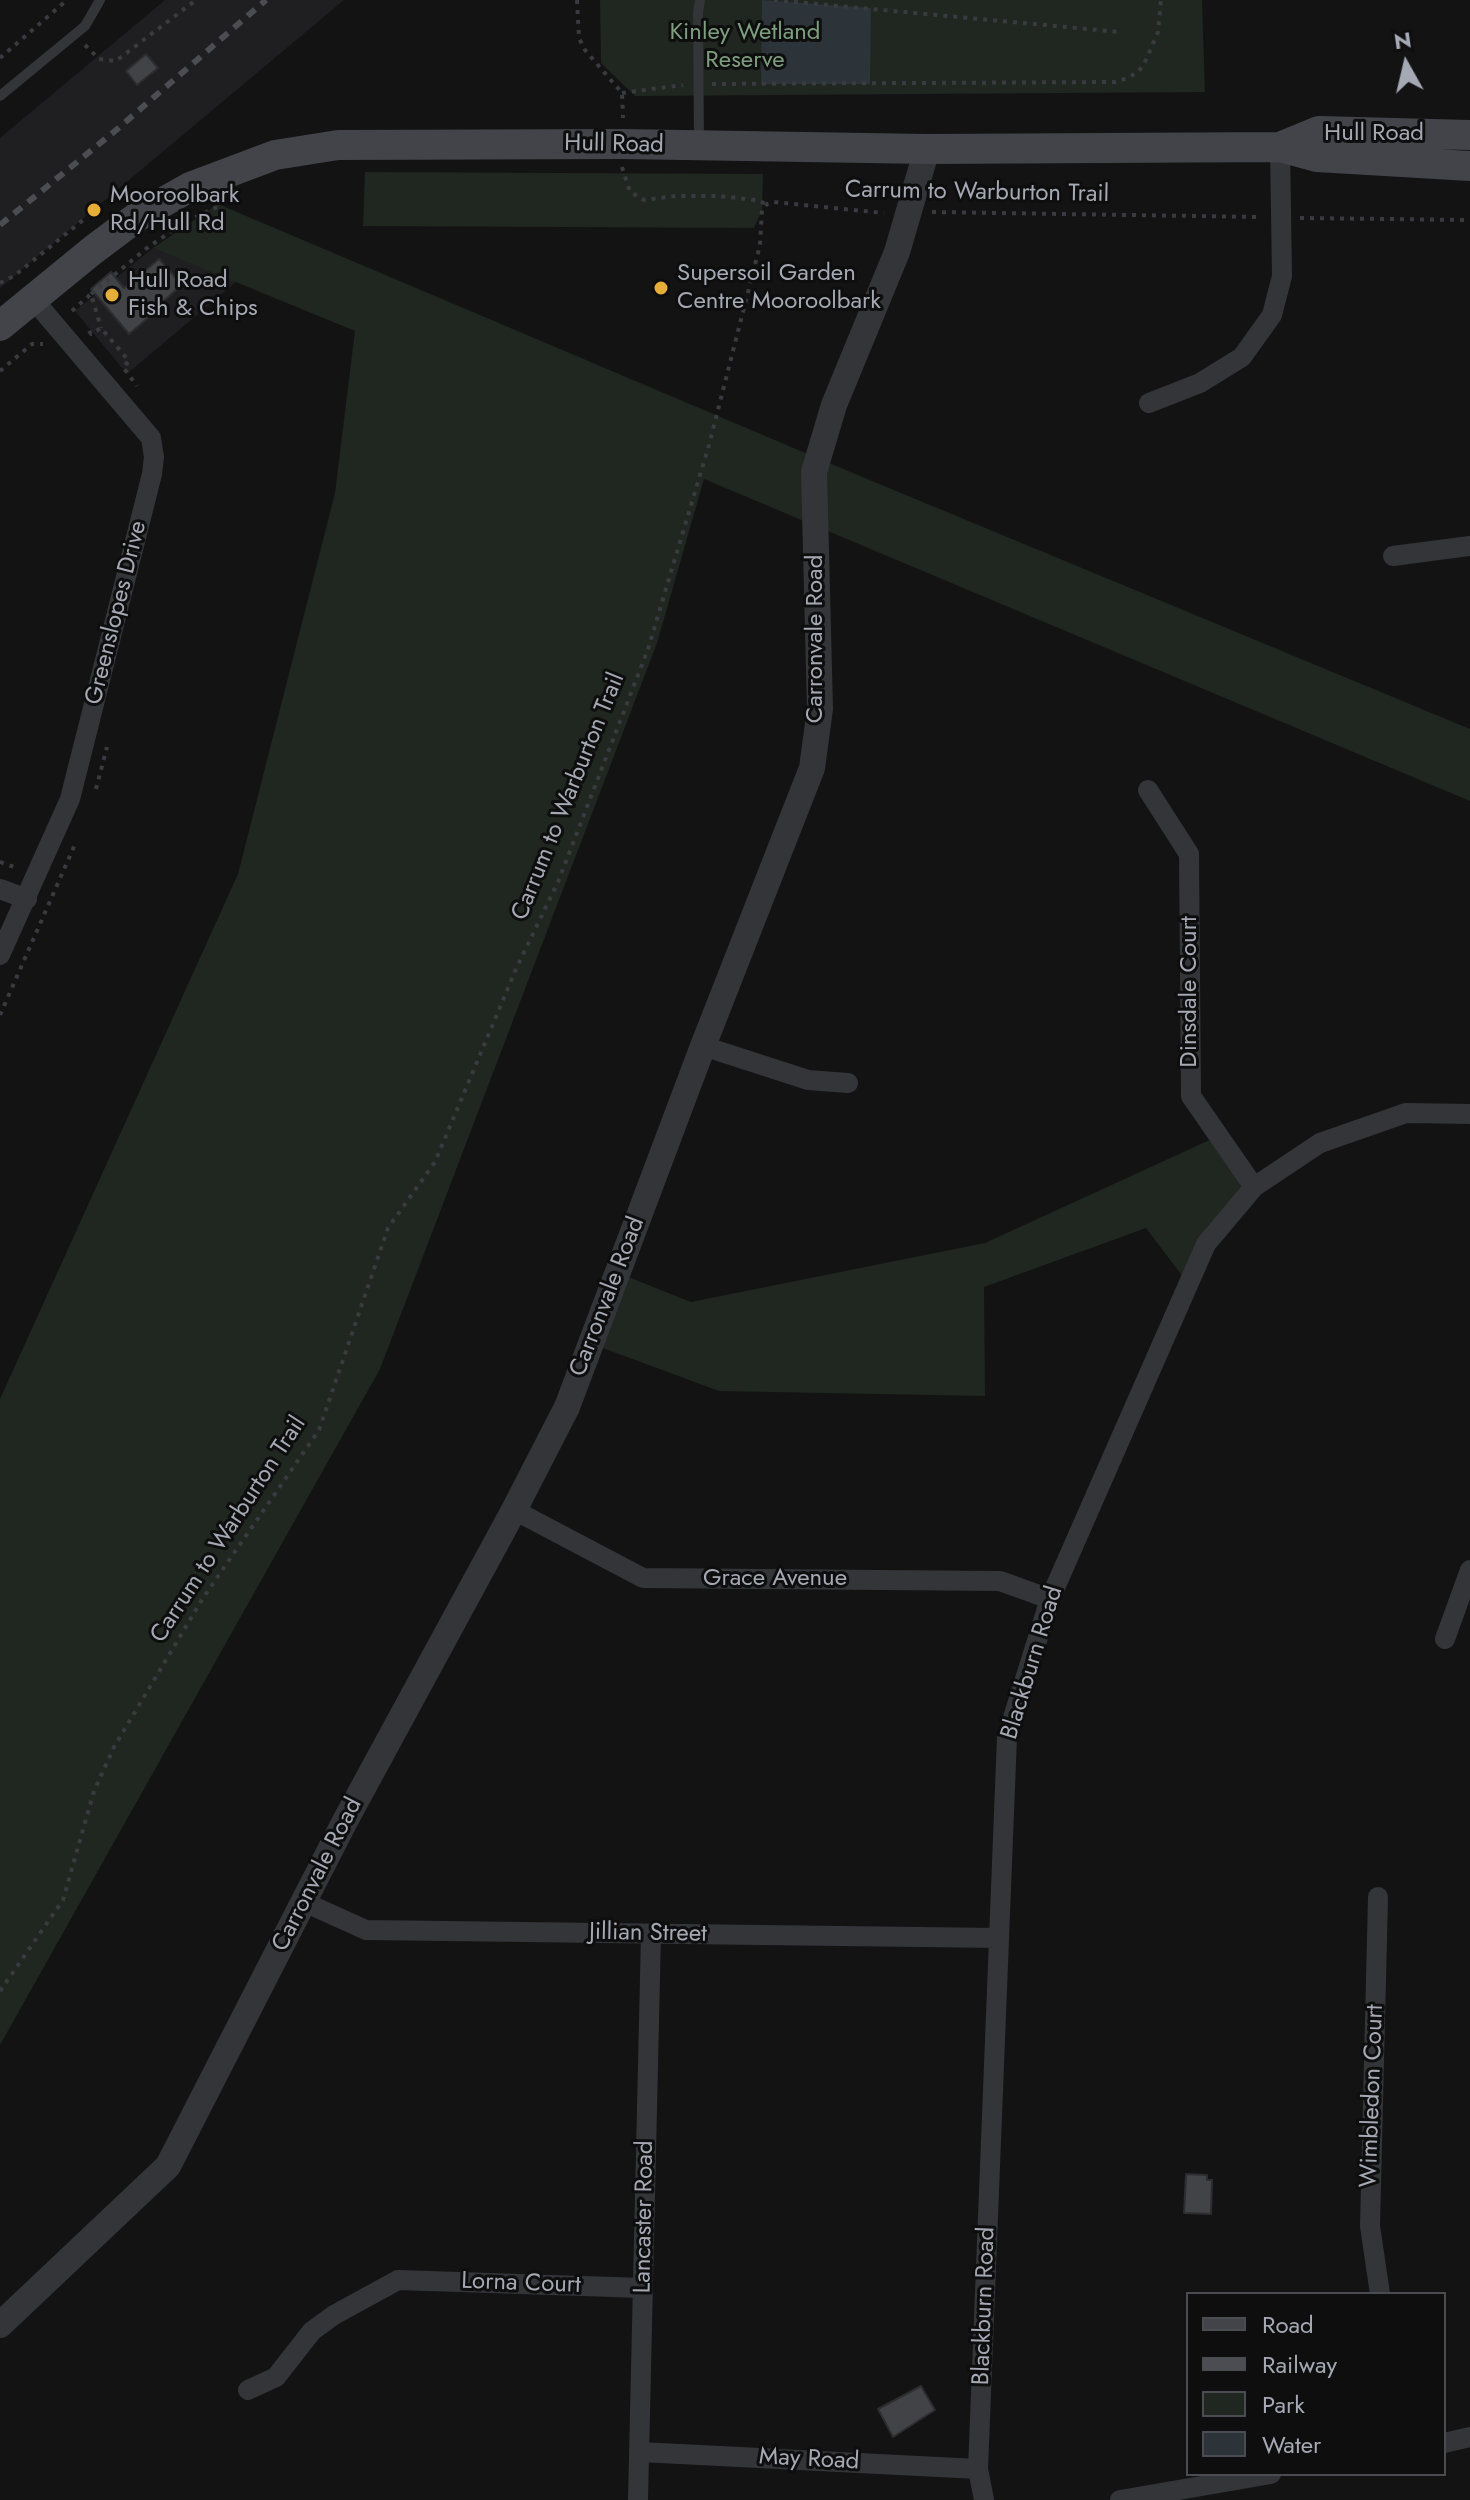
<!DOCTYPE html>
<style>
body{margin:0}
#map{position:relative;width:1470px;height:2500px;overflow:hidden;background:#131314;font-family:Jost,sans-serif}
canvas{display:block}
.legend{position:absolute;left:1186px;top:2292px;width:260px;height:184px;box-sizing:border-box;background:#0e0e0f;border:2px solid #4a4c51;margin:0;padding:10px 14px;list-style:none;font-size:24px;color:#a5a9b4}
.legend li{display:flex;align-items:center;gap:16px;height:40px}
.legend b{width:40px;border:2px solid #4a4c51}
.north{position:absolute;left:1366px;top:24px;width:80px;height:80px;-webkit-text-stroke:6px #0e0e0f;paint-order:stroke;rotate:352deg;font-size:22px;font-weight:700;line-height:32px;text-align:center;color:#a5a9b4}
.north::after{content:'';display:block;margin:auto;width:28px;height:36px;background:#a5a9b4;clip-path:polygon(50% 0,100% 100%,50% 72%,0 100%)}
</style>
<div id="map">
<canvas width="1470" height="2500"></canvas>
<ul class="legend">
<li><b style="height:10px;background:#424449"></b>Road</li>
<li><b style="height:10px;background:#4b4d52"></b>Railway</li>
<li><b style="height:22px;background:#1f2720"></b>Park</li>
<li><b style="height:22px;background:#2c3339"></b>Water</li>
</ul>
<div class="north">N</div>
</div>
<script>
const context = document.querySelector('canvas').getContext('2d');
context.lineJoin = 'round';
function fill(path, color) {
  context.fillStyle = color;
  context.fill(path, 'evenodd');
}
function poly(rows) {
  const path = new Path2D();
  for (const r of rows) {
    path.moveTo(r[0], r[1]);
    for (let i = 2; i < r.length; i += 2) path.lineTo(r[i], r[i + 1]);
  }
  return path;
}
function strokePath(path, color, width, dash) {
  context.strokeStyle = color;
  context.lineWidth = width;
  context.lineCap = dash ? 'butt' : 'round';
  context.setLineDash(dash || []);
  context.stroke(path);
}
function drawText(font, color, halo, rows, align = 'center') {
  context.font = font + ' Jost,sans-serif';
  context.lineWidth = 6;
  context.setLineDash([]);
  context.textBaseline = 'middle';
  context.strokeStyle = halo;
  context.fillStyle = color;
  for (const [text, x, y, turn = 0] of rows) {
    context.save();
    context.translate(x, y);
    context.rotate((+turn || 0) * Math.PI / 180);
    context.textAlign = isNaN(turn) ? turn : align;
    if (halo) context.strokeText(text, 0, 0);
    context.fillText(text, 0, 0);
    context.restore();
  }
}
const built = poly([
 [165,0,344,0,0,288,0,138],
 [153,248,237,281,127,374,75,311]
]);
const green = poly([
 [600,0,1202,0,1205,92,635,96,601,63],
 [365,172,763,174,762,210,754,228,363,226],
 [218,204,836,466,1470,729,1470,801,704,479,657,643,380,1369,0,2045,0,1399,238,874,335,493,355,331,153,248],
 [1214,1138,1249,1187,1183,1277,1146,1228,984,1287,985,1396,719,1391,600,1347,626,1276,691,1302,985,1243]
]);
const water = poly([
 [762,0,871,8,870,84,761,84]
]);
const building = poly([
 [146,54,158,68,137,85,126,71,146,54],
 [159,259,182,285,147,315,149,317,129,334,91,289,111,272,124,288,159,259],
 [1186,2174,1207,2175,1207,2180,1212,2180,1211,2214,1184,2213,1186,2174],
 [921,2386,935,2410,893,2437,878,2409,921,2386]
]);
const path = poly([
 [577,0,579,38,585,50,622,93,623,118],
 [774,0,1120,32],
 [85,45,99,59,116,61,196,0],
 [0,58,67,0],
 [712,84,1115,82,1128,78,1139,71,1146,60,1158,32,1161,0],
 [622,93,683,85],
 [622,167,630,192,644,200,676,196,719,196,756,200,767,204],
 [932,212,1260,217],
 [1300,218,1470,220],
 [0,283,14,276,93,212],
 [91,294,147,248,185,222,217,207],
 [72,311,91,294,101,328],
 [89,331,91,334,101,328,129,361,123,367,137,386],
 [0,371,32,344,43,344],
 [96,789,107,747],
 [0,862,17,868],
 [0,1015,76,842],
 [0,1991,63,1900,94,1791,114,1747,203,1598,319,1430,388,1228,435,1162,516,969,558,882,648,649,709,445,760,245,762,210,767,204,774,202,884,213]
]);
const service = poly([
 [0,96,85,26,100,0],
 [699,144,698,12,700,0]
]);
const minor = poly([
 [1149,403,1200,383,1242,357,1272,315,1282,276,1280,147],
 [1393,556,1470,546],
 [1148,790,1189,854,1191,1096,1254,1187],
 [0,889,27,899],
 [0,955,70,799,152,474,154,457,151,438,33,299],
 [703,1046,808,1080,848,1083],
 [514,1510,643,1578,1000,1581,1050,1599],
 [1445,1639,1470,1570],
 [1378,1897,1370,2226,1380,2294],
 [304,1902,366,1930,999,1938],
 [248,2390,276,2377,312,2331,334,2315,398,2280,643,2288],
 [1444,2443,1470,2437],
 [640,2452,978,2469],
 [638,2500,651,1934],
 [984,2500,978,2469,1007,1737,1050,1599,1206,1244,1254,1187,1320,1143,1406,1113,1470,1114],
 [1120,2500,1271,2474]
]);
const tertiary = poly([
 [0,2325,168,2166,345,1821,514,1510,567,1407,703,1046,812,768,820,709,814,472,834,405,897,252,927,149]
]);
const secondary = poly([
 [1280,147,1319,131,1470,135],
 [0,326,93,250,137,217,190,187,275,155,338,145,622,144,927,149,1280,147,1317,157,1470,166]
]);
const rail = poly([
 [0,225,115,131,266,0]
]);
const markers = [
 [94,210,8,"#e6ae38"],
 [661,288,8,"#e6ae38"],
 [112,295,8,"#e6ae38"]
];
const parkNames = [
 ["Kinley Wetland",745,33],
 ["Reserve",745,61]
];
const streetNames = [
 ["Hull Road",1374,134],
 ["Hull Road",614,145,1],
 ["Carrum to Warburton Trail",977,193,1],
 ["Greenslopes Drive",117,613,-76],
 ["Carronvale Road",816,639,-90],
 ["Carrum to Warburton Trail",569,797,-68],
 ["Dinsdale Court",1190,992,-90],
 ["Carronvale Road",608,1297,-69],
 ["Carrum to Warburton Trail",229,1530,-57],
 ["Grace Avenue",775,1579],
 ["Blackburn Road",1033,1663,-73],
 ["Carronvale Road",318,1875,-63],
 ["Jillian Street",648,1934,1],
 ["Wimbledon Court",1373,2096,-88],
 ["Lancaster Road",645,2217,-89],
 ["Lorna Court",521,2284,2],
 ["Blackburn Road",985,2306,-88],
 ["May Road",809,2460,3]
];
const poiNames = [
 ["Mooroolbark",110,196],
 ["Rd/Hull Rd",110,224],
 ["Supersoil Garden",677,274],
 ["Centre Mooroolbark",677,302],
 ["Hull Road",128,281],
 ["Fish & Chips",128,309]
];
fill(built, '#1f1f21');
fill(green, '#1f2720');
fill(water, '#2c3339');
fill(building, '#424347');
strokePath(building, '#2d2d30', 2);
strokePath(path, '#3a3b40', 4, [4, 6]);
strokePath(service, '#343539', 10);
strokePath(minor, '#343539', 20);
strokePath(tertiary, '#343539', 26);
strokePath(secondary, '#424449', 30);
strokePath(rail, '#4b4d52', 6, [10, 8]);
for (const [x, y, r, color] of markers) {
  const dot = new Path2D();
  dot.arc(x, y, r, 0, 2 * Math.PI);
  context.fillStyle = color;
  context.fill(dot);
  strokePath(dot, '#0e0e0f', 3);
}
drawText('24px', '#7d9e7f', '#0e0e0f', parkNames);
drawText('24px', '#a5a9b4', '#0e0e0f', streetNames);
drawText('24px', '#a5a9b4', '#0e0e0f', poiNames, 'left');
</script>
